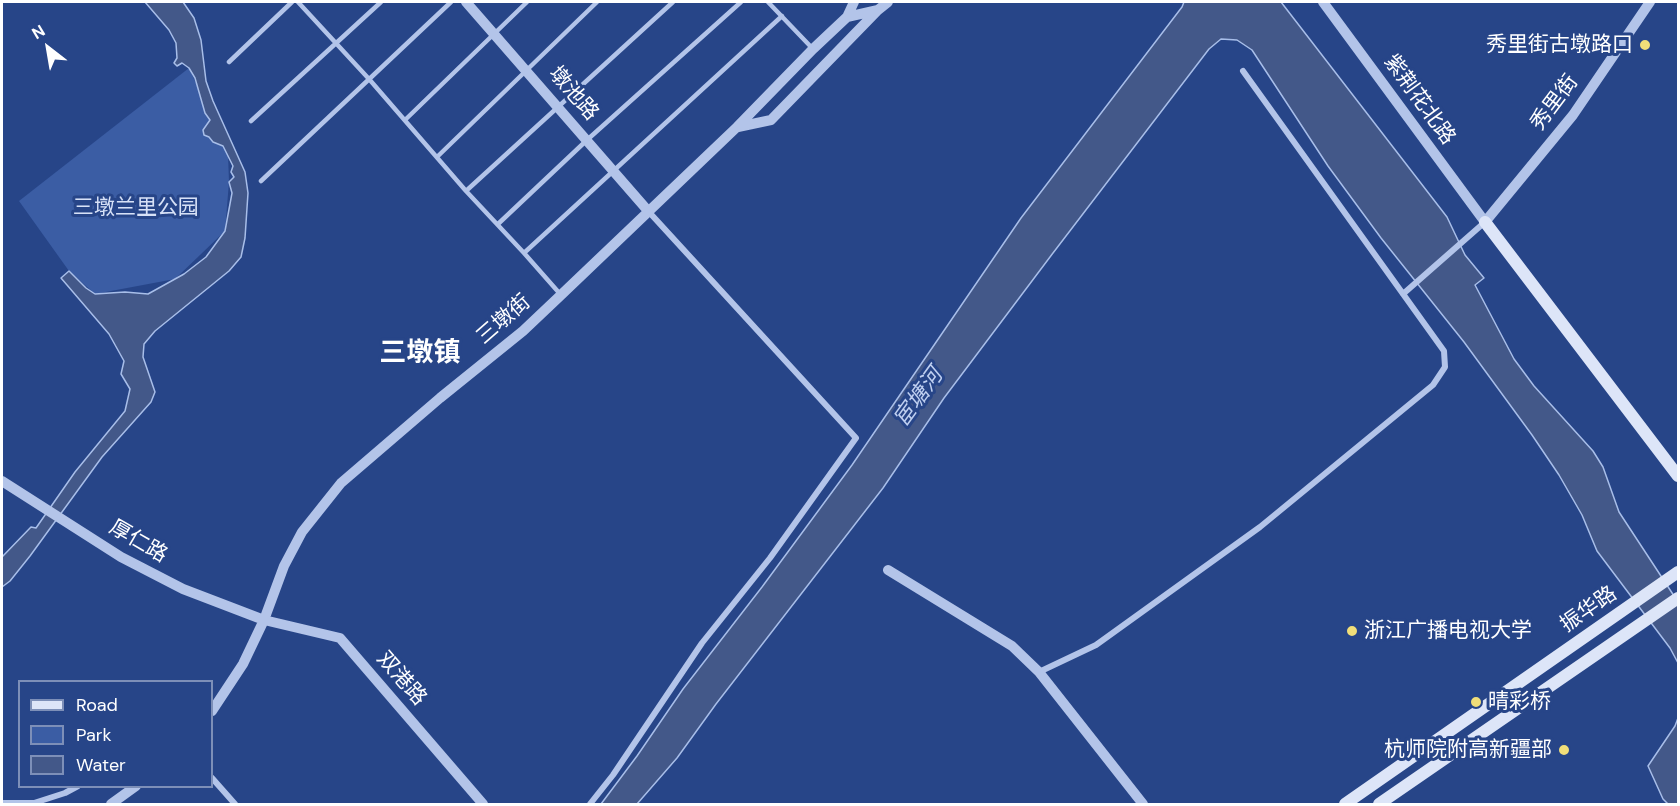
<!DOCTYPE html>
<meta charset="utf-8">
<style>
body{margin:0}
#map{position:relative;width:1680px;height:806px;overflow:hidden;background:#274588;font-family:"DM Sans",sans-serif}
canvas{display:block}
.frame{position:absolute;inset:0;border:3px solid #fff;pointer-events:none}
.legend{position:absolute;left:18px;top:680px;width:195px;height:108px;box-sizing:border-box;background:#274588;border:2px solid #7d8fb8;margin:0;padding:8px 10px;list-style:none;font-size:18px;color:#fff}
.legend li{display:flex;align-items:center;gap:12px;height:30px}
.legend b{width:30px;border:2px solid #7d8fb8}
.north{position:absolute;left:18px;top:18px;width:60px;height:60px;-webkit-text-stroke:4px #274588;paint-order:stroke;rotate:329deg;font-size:16px;font-weight:700;line-height:24px;text-align:center;color:#fff}
.north::after{content:'';display:block;margin:auto;width:21px;height:27px;background:#fff;clip-path:polygon(50% 0,100% 100%,50% 72%,0 100%)}
</style>
<div id="map">
<canvas width="1680" height="806"></canvas>
<div class="frame"></div>
<ul class="legend">
<li><b style="height:8px;background:#dde5f8"></b>Road</li>
<li><b style="height:16px;background:#3b5da4"></b>Park</li>
<li><b style="height:16px;background:#435889"></b>Water</li>
</ul>
<div class="north">N</div>
</div>
<script>
const context = document.querySelector('canvas').getContext('2d');
context.lineJoin = 'round';
function fill(path, color) {
  context.fillStyle = color;
  context.fill(path, 'evenodd');
}
function poly(rows) {
  const path = new Path2D();
  for (const r of rows) {
    path.moveTo(r[0], r[1]);
    for (let i = 2; i < r.length; i += 2) path.lineTo(r[i], r[i + 1]);
  }
  return path;
}
function strokePath(path, color, width, dash) {
  context.strokeStyle = color;
  context.lineWidth = width;
  context.lineCap = dash ? 'butt' : 'round';
  context.setLineDash(dash || []);
  context.stroke(path);
}
function drawText(font, color, halo, rows, align = 'center') {
  context.font = font + ' "DM Sans","Noto Sans SC",sans-serif';
  context.lineWidth = 6;
  context.setLineDash([]);
  context.textBaseline = 'middle';
  context.strokeStyle = halo;
  context.fillStyle = color;
  for (const [text, x, y, turn = 0] of rows) {
    context.save();
    context.translate(x, y);
    context.rotate((+turn || 0) * Math.PI / 180);
    context.textAlign = isNaN(turn) ? turn : align;
    if (halo) context.strokeText(text, 0, 0);
    context.fillText(text, 0, 0);
    context.restore();
  }
}
const green = poly([
 [189,68,228,154,229,182,225,231,175,279,95,294,69,271,19,201]
]);
const water = poly([
 [145,2,183,2,194,18,201,40,206,81,213,101,245,172,248,193,245,238,241,257,229,271,155,331,144,344,143,357,155,392,151,402,102,457,30,556,10,581,2,587,2,557,31,527,36,528,75,472,125,411,130,389,121,374,124,361,109,334,61,278,69,271,86,288,95,294,125,292,148,294,184,274,206,257,225,231,232,193,229,182,234,177,231,172,233,166,223,146,213,142,209,137,204,135,203,130,210,120,205,113,195,78,189,68,182,63,177,66,174,63,177,58,176,43,169,30,145,2],
 [1184,2,1281,2,1447,217,1465,255,1484,278,1475,285,1514,359,1534,386,1593,451,1603,467,1619,512,1678,602,1678,663,1670,648,1597,551,1582,515,1559,475,1532,435,1464,342,1381,238,1328,166,1252,50,1237,40,1221,39,1209,49,1053,253,944,398,883,488,716,704,677,758,637,804,601,804,637,756,683,689,762,587,852,465,1021,218,1182,7,1184,2],
 [1678,718,1678,804,1668,804,1663,799,1648,766,1675,726,1678,718]
]);
const service = poly([
 [298,2,369,79,466,191,524,253,561,295],
 [768,2,813,49],
 [229,62,292,2],
 [405,120,527,2],
 [251,121,381,2],
 [437,157,597,2],
 [261,181,451,2],
 [466,191,673,2],
 [498,224,587,140,741,2],
 [524,253,782,16]
]);
const minor = poly([
 [1403,294,1485,222],
 [1039,672,1096,645,1260,527,1433,385,1445,367,1444,351,1243,71],
 [212,778,235,804],
 [2,803,34,803,65,793,78,786],
 [590,804,613,775,702,643,770,558,856,438,649,212]
]);
const tertiary = poly([
 [466,2,649,212],
 [1323,2,1485,222,1573,115,1650,2],
 [847,17,878,10,888,2],
 [738,127,771,120,878,10],
 [2,481,121,557,183,589,264,620,340,638,483,804],
 [888,570,1012,646,1039,672,1143,804],
 [212,711,243,664,264,620,284,566,302,532,341,483,440,398,523,331,561,295,737,127,813,49,847,17,854,2],
 [111,804,136,786]
]);
const secondary = poly([
 [1485,222,1678,476],
 [1345,804,1678,572],
 [1379,804,1678,598]
]);
const markers = [
 [1645,45,6,"#f1de79"],
 [1352,631,6,"#f1de79"],
 [1476,702,6,"#f1de79"],
 [1564,750,6,"#f1de79"]
];
const poiNames = [
 ["秀里街古墩路口",1633,45],
 ["浙江广播电视大学",1364,631,"left"],
 ["晴彩桥",1488,702,"left"],
 ["杭师院附高新疆部",1552,750]
];
const streetNames = [
 ["墩池路",573,94,49],
 ["紫荆花北路",1419,100,54],
 ["秀里街",1555,103,-53],
 ["三墩街",504,320,-41],
 ["厚仁路",138,542,30],
 ["振华路",1589,610,-35],
 ["双港路",401,679,49]
];
const parkNames = [
 ["三墩兰里公园",136,208]
];
const waterNames = [
 ["宦塘河",919,398,-54]
];
const districtNames = [
 ["三墩镇",420,354]
];
fill(green, '#3b5da4');
fill(water, '#435889');
strokePath(water, '#a8bee9', 1.5);
strokePath(service, '#b3c4e9', 4.5);
strokePath(minor, '#b3c4e9', 6);
strokePath(tertiary, '#b3c4e9', 10);
strokePath(secondary, '#dde5f8', 12);
for (const [x, y, r, color] of markers) {
  const dot = new Path2D();
  dot.arc(x, y, r, 0, 2 * Math.PI);
  context.fillStyle = color;
  context.fill(dot);
  strokePath(dot, '#274588', 2);
}
drawText('21px', '#fff', '#274588', poiNames, 'right');
drawText('21px', '#fff', '#274588', streetNames);
drawText('21px', '#d7e1f7', '#274588', parkNames);
drawText('italic 22px', '#bfcff0', '#274588', waterNames);
drawText('bold 27px', '#fff', '#274588', districtNames);
</script>
